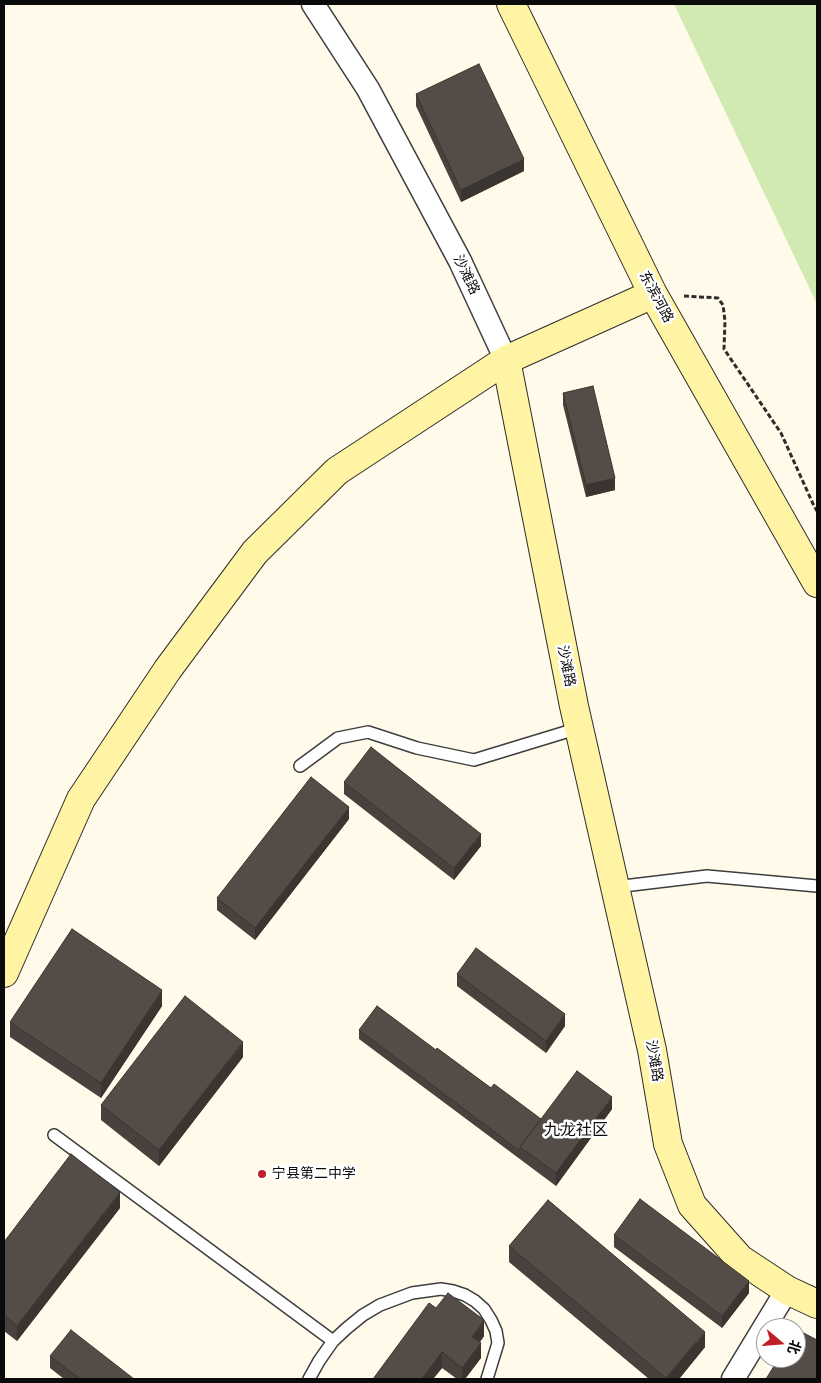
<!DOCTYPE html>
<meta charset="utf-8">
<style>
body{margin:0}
#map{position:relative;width:821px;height:1383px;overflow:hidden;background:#fffae9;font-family:"PT Serif","Noto Sans SC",serif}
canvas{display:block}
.frame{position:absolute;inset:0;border:5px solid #0b0b0b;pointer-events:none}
.north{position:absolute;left:756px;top:1318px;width:50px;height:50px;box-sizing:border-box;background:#fff;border:1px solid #9d9d9d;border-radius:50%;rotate:108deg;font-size:14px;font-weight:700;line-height:20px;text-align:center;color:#0b0b0b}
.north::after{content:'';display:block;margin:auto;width:18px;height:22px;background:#c01e27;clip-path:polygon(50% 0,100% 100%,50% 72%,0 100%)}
</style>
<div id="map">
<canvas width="821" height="1383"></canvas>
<div class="frame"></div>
<div class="north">北</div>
</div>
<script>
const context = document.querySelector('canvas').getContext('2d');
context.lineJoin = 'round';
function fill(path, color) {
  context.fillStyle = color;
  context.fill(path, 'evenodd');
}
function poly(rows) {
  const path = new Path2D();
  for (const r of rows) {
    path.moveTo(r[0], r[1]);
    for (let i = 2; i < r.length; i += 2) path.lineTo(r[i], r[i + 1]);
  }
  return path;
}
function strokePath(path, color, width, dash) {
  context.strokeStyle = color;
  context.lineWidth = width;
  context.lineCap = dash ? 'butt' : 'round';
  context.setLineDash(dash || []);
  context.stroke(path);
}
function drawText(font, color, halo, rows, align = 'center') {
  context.font = font + ' "PT Serif","Noto Sans SC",serif';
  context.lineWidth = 5;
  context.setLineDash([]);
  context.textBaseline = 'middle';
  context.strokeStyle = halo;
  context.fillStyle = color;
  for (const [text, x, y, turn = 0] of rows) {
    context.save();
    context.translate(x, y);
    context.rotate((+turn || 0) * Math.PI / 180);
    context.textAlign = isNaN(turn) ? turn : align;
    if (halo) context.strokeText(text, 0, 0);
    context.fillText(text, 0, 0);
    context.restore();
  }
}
const green = poly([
 [674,4,817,4,817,304]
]);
const path = poly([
 [684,296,718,298,723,305,725,321,724,349,781,433,814,506,817,511]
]);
const lane = poly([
 [300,766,338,738,368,732,417,748,474,760,579,728],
 [615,887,707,876,817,886],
 [54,1135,333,1341],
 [309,1379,319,1361,333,1341,347,1328,363,1315,380,1305,412,1293,441,1289,453,1291,465,1295,475,1301,484,1309,491,1320,496,1331,498,1343,487,1379]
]);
const street = poly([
 [313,4,368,89,460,261,506,360],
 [733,1379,787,1290]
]);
const secondary = poly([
 [511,4,653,294,817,583],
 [506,360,574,706,652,1050,668,1144,692,1205,740,1259,787,1290,817,1304],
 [4,973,81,799,168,669,255,552,337,471,506,360,653,294]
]);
const wall = poly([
 [416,94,524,171,461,202,416,106],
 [563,393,615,490,586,497,563,405],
 [344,782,481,846,454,880,344,794],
 [349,819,255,940,217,910,217,898],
 [457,974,565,1026,546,1053,457,986],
 [162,1006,101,1098,10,1037,10,1022],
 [359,1030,436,1050,491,1088,541,1119,612,1109,556,1186,359,1039],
 [243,1057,159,1166,101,1120,101,1105],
 [120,1208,17,1341,4,1331,4,1242],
 [614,1235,749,1293,722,1328,614,1247],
 [509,1246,705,1347,679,1379,649,1379,509,1262],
 [436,1308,484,1336,480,1342,481,1358,465,1379,457,1379,442,1368,433,1379,373,1379],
 [50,1356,134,1379,64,1379,50,1368]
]);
const shadedWall = poly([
 [524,159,524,171,461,202,461,190],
 [615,478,615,490,586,497,586,485],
 [349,807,349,819,255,940,255,928],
 [481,834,481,846,454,880,454,868],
 [162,990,162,1006,101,1098,101,1083],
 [565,1014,565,1026,546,1053,546,1041],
 [243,1042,243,1057,159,1166,159,1150],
 [612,1097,612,1109,556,1186,556,1173],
 [120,1192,120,1208,17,1341,17,1326],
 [749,1281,749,1293,722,1328,722,1316],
 [484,1320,484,1336,472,1353,472,1337],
 [705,1332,705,1347,679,1379,666,1379],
 [481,1343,481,1358,465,1379,462,1379,462,1368],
 [442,1352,442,1368,433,1379,422,1379]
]);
const building = poly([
 [479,64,524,159,461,190,416,94,479,64],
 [593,386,615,478,586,485,563,393,593,386],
 [371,747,481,834,454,868,344,782,371,747],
 [311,777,349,807,255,928,217,898,311,777],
 [72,929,162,990,101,1083,10,1022,72,929],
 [476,948,565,1014,546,1041,457,974,476,948],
 [185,996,243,1042,159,1150,101,1105,185,996],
 [377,1006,436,1050,437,1048,491,1088,494,1084,541,1119,520,1147,520,1151,359,1030,377,1006],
 [577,1071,612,1097,556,1173,520,1147,577,1071],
 [71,1154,120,1192,17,1326,4,1315,4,1242,71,1154],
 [640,1199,749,1281,722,1316,614,1235,640,1199],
 [548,1200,705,1332,666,1378,509,1246,548,1200],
 [448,1293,484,1320,472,1337,481,1343,462,1368,442,1352,422,1379,373,1379,429,1303,436,1308,448,1293],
 [796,1329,817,1340,817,1379,766,1379,779,1358,796,1358,796,1329],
 [71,1330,134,1379,80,1379,50,1356,71,1330]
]);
const markers = [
 [262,1174,5,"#c01e27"]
];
const streetNames = [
 ["沙滩路",466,275,64],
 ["东滨河路",656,297,62],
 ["沙滩路",566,666,79],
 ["沙滩路",654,1061,80]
];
const poiNames = [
 ["宁县第二中学",272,1174]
];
const quarterNames = [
 ["九龙社区",576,1130]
];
fill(green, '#d0eab2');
strokePath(lane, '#3e3e3e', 14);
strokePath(street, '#3e3e3e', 25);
strokePath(secondary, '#2d2d2d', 30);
strokePath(path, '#2d2d2d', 3, [5, 2.5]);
strokePath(lane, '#fff', 11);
strokePath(street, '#fff', 22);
strokePath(secondary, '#fff4a4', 28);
fill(wall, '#48413d');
fill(shadedWall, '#3b3532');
fill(building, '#544c47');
strokePath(building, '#3b3532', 1);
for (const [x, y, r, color] of markers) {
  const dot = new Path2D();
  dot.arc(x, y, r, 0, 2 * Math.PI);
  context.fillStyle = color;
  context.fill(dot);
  strokePath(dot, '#fff', 2);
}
drawText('14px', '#0b0b0b', '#fff', streetNames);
drawText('14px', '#0b0b0b', '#fff', poiNames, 'left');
drawText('16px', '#0b0b0b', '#fff', quarterNames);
</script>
